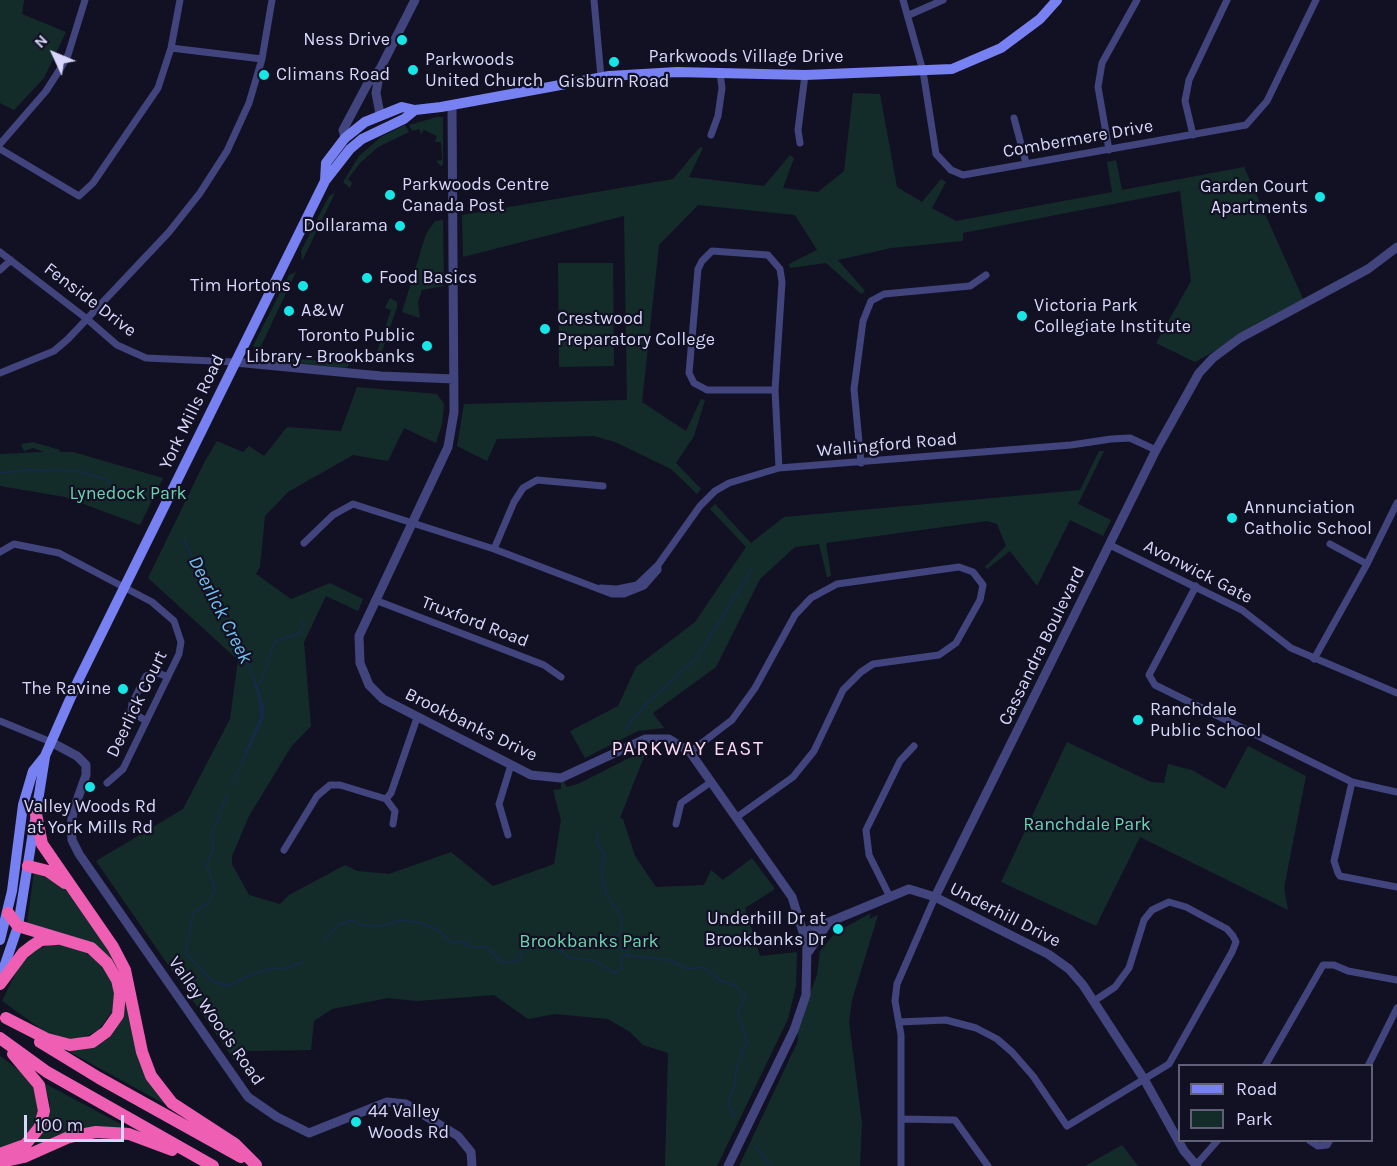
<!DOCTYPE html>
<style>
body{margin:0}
#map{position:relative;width:1397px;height:1166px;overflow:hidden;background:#121123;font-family:Karla,sans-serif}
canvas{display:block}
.legend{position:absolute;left:1178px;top:1064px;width:195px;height:78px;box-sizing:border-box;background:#121123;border:2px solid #616079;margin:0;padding:8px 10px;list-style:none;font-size:18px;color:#d8d7fb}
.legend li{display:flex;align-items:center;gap:12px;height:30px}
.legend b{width:30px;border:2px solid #616079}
.north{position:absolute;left:24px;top:24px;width:60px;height:60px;-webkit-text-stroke:4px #121123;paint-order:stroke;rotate:314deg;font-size:16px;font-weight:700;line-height:24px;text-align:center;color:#d8d7fb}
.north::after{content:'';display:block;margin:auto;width:21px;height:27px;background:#d8d7fb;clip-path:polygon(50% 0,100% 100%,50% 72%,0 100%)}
.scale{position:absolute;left:24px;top:1115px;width:100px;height:27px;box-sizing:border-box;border:3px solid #d8d7fb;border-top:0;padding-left:8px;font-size:18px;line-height:21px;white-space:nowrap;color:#d8d7fb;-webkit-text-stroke:4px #121123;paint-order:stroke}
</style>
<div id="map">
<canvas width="1397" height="1166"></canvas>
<ul class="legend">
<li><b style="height:8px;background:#7881f1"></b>Road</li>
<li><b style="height:16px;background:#142c29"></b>Park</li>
</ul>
<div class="north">N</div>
<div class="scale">100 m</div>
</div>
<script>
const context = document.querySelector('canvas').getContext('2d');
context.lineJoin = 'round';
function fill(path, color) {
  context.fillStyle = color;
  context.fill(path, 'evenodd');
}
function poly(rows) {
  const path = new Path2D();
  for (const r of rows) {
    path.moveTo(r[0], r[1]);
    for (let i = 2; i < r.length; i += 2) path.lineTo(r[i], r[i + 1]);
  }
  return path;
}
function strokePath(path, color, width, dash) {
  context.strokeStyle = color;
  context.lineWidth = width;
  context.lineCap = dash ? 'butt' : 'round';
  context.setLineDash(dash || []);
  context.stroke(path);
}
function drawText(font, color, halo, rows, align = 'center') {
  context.font = font + ' Karla,sans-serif';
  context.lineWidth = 4.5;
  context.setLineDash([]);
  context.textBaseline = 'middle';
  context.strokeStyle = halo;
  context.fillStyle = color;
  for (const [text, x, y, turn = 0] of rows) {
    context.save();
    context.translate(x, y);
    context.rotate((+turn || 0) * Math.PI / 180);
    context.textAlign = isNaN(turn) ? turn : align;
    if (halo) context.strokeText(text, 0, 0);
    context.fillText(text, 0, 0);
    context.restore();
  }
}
const green = poly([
 [0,0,24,0,22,14,66,32,44,78,14,110,0,103],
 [853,93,880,94,897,187,922,202,941,179,946,182,932,208,956,221,1112,192,1107,162,1116,160,1122,190,1244,167,1304,301,1195,362,1156,343,1191,281,1180,191,963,233,963,241,891,248,838,260,865,291,861,294,826,263,790,268,789,264,817,250,795,215,698,205,659,245,642,402,686,431,701,399,705,400,694,436,676,463,701,489,697,494,671,469,615,442,594,436,497,439,487,461,457,446,464,404,627,400,624,216,463,257,462,215,673,179,700,147,703,148,689,177,764,186,790,155,794,158,783,188,818,192,844,171],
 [437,117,443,117,443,165,441,166,436,161,442,160,441,142,435,142,437,136,424,130,421,134,419,129,412,131,409,125],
 [405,125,409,132,378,147,360,163,348,179,352,183,350,188,343,182,359,156,381,137],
 [335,193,319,226,302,261,301,251,329,196],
 [443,220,444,286,422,290,418,302,420,318,402,312,426,234,435,221],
 [558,263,613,263,614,366,559,367],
 [296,272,261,346,256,348,253,346,289,275],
 [390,298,397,302,397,307,378,363,360,362,374,361,391,310,385,308],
 [257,356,351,363,346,368,259,359],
 [357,387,437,394,444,404,442,424,436,443,404,428,388,461,353,455,288,492,265,516,260,567,256,574,291,599,330,583,363,599,358,611,326,596,304,642,311,726,291,747,249,816,232,856,232,864,249,895,280,904,289,895,345,865,357,871,389,874,451,852,493,886,554,864,561,820,553,790,561,789,561,778,567,787,578,784,647,749,620,818,623,819,635,856,656,887,704,885,711,870,723,880,752,858,775,889,745,908,760,956,797,952,796,986,788,1019,717,1166,665,1166,668,1053,643,1045,630,1032,608,1019,555,1014,528,1019,494,995,417,1001,388,998,332,1009,314,1021,311,1050,249,1051,234,1060,96,861,183,809,230,719,238,660,148,578,205,461,217,441,243,452,249,446,264,456,287,427,341,431],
 [33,442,60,450,59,452,73,452,163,478,140,525,65,497,0,486,0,454,44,452,33,448,24,451,21,444],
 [1099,451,1104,451,1078,504,1111,520,1103,536,1070,520,1037,586,1010,551,987,569,985,567,1006,546,997,524,987,521,826,543,831,576,827,577,819,544,795,547,760,579,716,667,653,713,664,728,638,731,585,758,570,731,618,706,636,667,695,622,746,547,710,509,715,504,751,543,784,517,1080,490],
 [1067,742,1151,782,1164,783,1168,764,1192,770,1225,789,1248,746,1306,776,1284,888,1288,910,1140,837,1096,926,1001,882],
 [34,872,53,879,66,888,107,947,123,979,104,954,27,924],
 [871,913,869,919,878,915,852,1000,849,1022,862,1123,860,1166,739,1166,798,1041,797,1028,817,975,820,951,835,933],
 [54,943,71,945,93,957,109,974,115,995,113,1010,98,1031,75,1041,48,1034,2,1001,21,963,33,951],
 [125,992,139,1056,172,1108,68,1051,94,1046,108,1039,121,1018],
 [0,1056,27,1076,36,1092,38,1112,32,1128,17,1143,0,1150],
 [44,1083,130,1129,96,1126,62,1134,41,1144,35,1143,46,1126,50,1104],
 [1122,1145,1138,1166,1083,1166,1085,1166]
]);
const water = poly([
 [256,681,265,708,264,719,227,796,260,716,258,697,253,682]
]);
const stream = poly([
 [0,473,29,470,77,471,105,479,114,487,138,499],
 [184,540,203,579,230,624,255,681],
 [258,685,261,682,275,641,298,634,304,626,303,622],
 [625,729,648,702,697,658,752,569],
 [227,796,212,834,213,849,207,865,215,890,210,901,193,914,186,953,212,981,228,986,248,976,273,968,284,969,302,962],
 [597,832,597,842,605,855,601,870,606,894,622,917,621,931,615,939,620,948,627,950,629,956],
 [325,941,337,926,352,920,361,925,382,926,401,920,421,923,438,930,452,943,460,941,472,947,487,947,502,963,519,961,523,950,531,945,559,949,570,958,593,960,615,973,621,969,621,961,624,955,669,960,688,969,703,967,720,980,736,986,745,997,738,1014,747,1041,737,1066,734,1087,728,1103,735,1117],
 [756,1147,771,1166]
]);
const minor = poly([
 [594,0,601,77],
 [903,0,923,71,936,154,951,170,963,175,1246,125,1267,101,1316,0],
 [909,15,943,0],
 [171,48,262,59],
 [1014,118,1026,163],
 [711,135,718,116,722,88,720,73],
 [1193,135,1185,101,1189,80,1227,0],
 [800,143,798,130,805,75],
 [0,144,46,91,62,66,68,55,85,0],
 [0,149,79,196,93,183,158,88,171,48,180,0],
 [1109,150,1098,87,1102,63,1137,0],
 [0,252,87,319,117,345,146,358,235,362],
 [0,270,11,260],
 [0,373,54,351,68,339,169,232,200,193,227,151,249,103,262,59,272,0],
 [775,390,707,390,694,383,689,373,698,269,702,261,712,251,768,255,780,269,782,282,775,390,779,468],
 [861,463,854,389,863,321,871,301,884,294,970,286,986,275],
 [304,543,333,515,353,504,494,549,612,594,624,594,644,586,658,570,658,565],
 [1330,544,1367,564],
 [1110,545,1242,610,1291,648,1397,693],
 [494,549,514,502,523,488,537,480,603,486],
 [0,552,14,544,59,553,152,602,174,621,181,642,179,654,123,769,107,783],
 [1196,586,1149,675,1155,685,1352,782,1397,792],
 [601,588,617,589,637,585,658,565,700,506,715,491,729,483,779,468,1071,445,1111,439,1130,438,1156,450],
 [375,600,544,665,561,677],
 [1314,659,1367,564,1397,503],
 [0,721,51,742],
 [146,721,131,711,132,703,146,676,158,673,168,677],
 [690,752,732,720,755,688,795,615,811,598,837,584,959,567,973,572,983,585,980,600,956,643,939,655,873,664,861,672,843,690,814,751,793,777,737,817],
 [1352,782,1334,861,1338,873,1340,876,1397,887],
 [386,799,391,793,417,718],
 [676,824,681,803,711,782],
 [508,835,499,804,511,765],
 [284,850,317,796,330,785,340,785,386,799,395,811,393,824],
 [889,895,869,855,866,830,900,761,914,746],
 [899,1022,946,1020,976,1028,997,1039,1012,1052,1033,1076,1067,1126,1169,1064,1232,952,1236,942,1233,936,1227,929,1186,907,1169,902,1152,910,1144,920,1129,968,1115,987,1094,1001],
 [1265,1066,1323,965,1334,965,1348,971,1397,980],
 [1368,1066,1397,1008],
 [902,1119,955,1120,988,1166],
 [1309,1140,1318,1146,1327,1145,1330,1140],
 [1196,1165,1218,1140],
 [901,1166,901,1035,895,1001,897,984,935,897]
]);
const tertiary = poly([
 [380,71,376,93,380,114],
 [452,105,454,412,448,447,359,636,360,663,369,685,383,699,531,775,561,778,645,739,669,739,690,752,792,897,807,945,806,995,794,1030,728,1166],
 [345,138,343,130,368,83,380,69,415,0],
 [235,362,381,376,454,379],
 [51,742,77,756,86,765,86,775,73,812,71,826,72,840,79,854,248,1097,277,1117,309,1133,387,1102,406,1104,458,1136,471,1152,472,1166],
 [935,897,1156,450,1199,373,1213,358,1240,338,1368,269,1397,247],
 [805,932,909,889,935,897,1048,954,1069,969,1083,985,1144,1079,1184,1151,1197,1166],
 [809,951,826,926]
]);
const secondary = poly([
 [325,181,326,163,345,138,365,122,402,107,415,110,441,107,609,76,677,72,805,75,952,69,1001,48,1040,19,1057,0],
 [0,940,12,891,23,805,33,771,45,756,78,681,325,181,350,149,362,139,404,119,415,110],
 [0,979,18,926,45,757]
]);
const motorway = poly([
 [36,814,42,844,113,947,125,970,142,1052,151,1076,172,1103,235,1144,256,1165],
 [28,866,48,871,65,883],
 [0,984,23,953,32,946,41,940,56,939],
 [6,1018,47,1039,70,1045,92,1042,106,1032,118,1015,120,993,117,980,107,963,91,948,18,926,8,913],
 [0,1038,47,1072,213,1166],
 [40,1042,99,1078,241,1157],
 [0,1154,25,1145,39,1128,44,1111,39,1085,13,1054],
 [0,1162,24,1157,69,1137,96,1132,129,1134,172,1150]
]);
const markers = [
 [402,40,6,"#18e6e6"],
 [614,62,6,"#18e6e6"],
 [413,70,6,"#18e6e6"],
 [264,75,6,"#18e6e6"],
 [390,195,6,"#18e6e6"],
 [1320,197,6,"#18e6e6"],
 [400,226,6,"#18e6e6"],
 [367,278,6,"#18e6e6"],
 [303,286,6,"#18e6e6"],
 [289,311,6,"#18e6e6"],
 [1022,316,6,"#18e6e6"],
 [545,329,6,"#18e6e6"],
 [427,346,6,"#18e6e6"],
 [1232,518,6,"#18e6e6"],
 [123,689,6,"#18e6e6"],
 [1138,720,6,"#18e6e6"],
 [90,787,6,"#18e6e6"],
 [838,929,6,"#18e6e6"],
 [356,1122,6,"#18e6e6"]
];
const poiNames = [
 ["Ness Drive",390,40,"right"],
 ["Parkwoods",425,60],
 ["United Church",425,81],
 ["Climans Road",276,75],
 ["Gisburn Road",614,82,"center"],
 ["Parkwoods Centre",402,185],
 ["Canada Post",402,206],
 ["Garden Court",1308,187,"right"],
 ["Apartments",1308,208,"right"],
 ["Dollarama",388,226,"right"],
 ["Food Basics",379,278],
 ["Tim Hortons",291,286,"right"],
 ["Victoria Park",1034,306],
 ["Collegiate Institute",1034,327],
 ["A&W",301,311],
 ["Crestwood",557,319],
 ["Preparatory College",557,340],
 ["Toronto Public",415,336,"right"],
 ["Library - Brookbanks",415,357,"right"],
 ["Annunciation",1244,508],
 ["Catholic School",1244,529],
 ["The Ravine",111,689,"right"],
 ["Ranchdale",1150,710],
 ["Public School",1150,731],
 ["Valley Woods Rd",90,807,"center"],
 ["at York Mills Rd",90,828,"center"],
 ["Underhill Dr at",826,919,"right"],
 ["Brookbanks Dr",826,940,"right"],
 ["44 Valley",368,1112],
 ["Woods Rd",368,1133]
];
const streetNames = [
 ["Parkwoods Village Drive",746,57],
 ["Combermere Drive",1078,139,-10],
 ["Fenside Drive",90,300,37],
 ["York Mills Road",192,412,-64],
 ["Wallingford Road",887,445,-5],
 ["Avonwick Gate",1198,572,27],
 ["Truxford Road",475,622,21],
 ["Cassandra Boulevard",1042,646,-64],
 ["Deerlick Court",137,704,-64],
 ["Brookbanks Drive",471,725,26],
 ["Underhill Drive",1005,915,27],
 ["Valley Woods Road",216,1021,55]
];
const parkNames = [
 ["Lynedock Park",128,494],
 ["Ranchdale Park",1087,825],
 ["Brookbanks Park",589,942]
];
const waterNames = [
 ["Deerlick Creek",220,610,63]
];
const neighbourhoodNames = [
 ["PARKWAY EAST",688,749]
];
fill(green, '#142c29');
fill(water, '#132b45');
strokePath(stream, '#132b45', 2);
strokePath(minor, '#41447d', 7);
strokePath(tertiary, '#41447d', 9);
strokePath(secondary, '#7881f1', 10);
strokePath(motorway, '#ee5eb2', 12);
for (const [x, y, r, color] of markers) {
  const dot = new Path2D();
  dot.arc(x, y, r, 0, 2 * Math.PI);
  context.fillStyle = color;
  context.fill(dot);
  strokePath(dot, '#121123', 2);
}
drawText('18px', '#d8d7fb', '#121123', poiNames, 'left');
drawText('18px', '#d8d7fb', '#121123', streetNames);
drawText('18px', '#6ad4af', '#121123', parkNames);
drawText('italic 20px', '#70c1f0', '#121123', waterNames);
context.letterSpacing = '1.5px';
drawText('20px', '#fbd9f2', '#121123', neighbourhoodNames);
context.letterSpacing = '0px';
</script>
